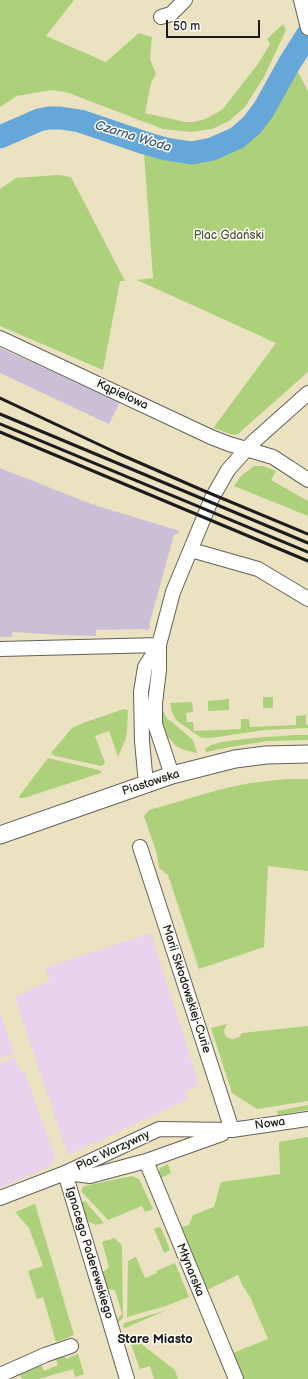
<!DOCTYPE html>
<meta charset="utf-8">
<style>
body{margin:0}
#map{position:relative;width:308px;height:1379px;overflow:hidden;background:#ebe2c1;font-family:"Balsamiq Sans",sans-serif}
canvas{display:block}
.scale{position:absolute;left:166px;top:20px;width:94px;height:18px;box-sizing:border-box;border:2px solid #1c1c1c;border-top:0;padding-left:5px;font-size:12px;line-height:14px;white-space:nowrap;color:#1c1c1c;-webkit-text-stroke:3px #fdfcf7;paint-order:stroke}
</style>
<div id="map">
<canvas width="308" height="1379"></canvas>
<div class="scale">50 m</div>
</div>
<script>
const context = document.querySelector('canvas').getContext('2d');
context.lineJoin = 'round';
function fill(path, color) {
  context.fillStyle = color;
  context.fill(path, 'evenodd');
}
function poly(rows) {
  const path = new Path2D();
  for (const r of rows) {
    path.moveTo(r[0], r[1]);
    for (let i = 2; i < r.length; i += 2) path.lineTo(r[i], r[i + 1]);
  }
  return path;
}
function strokePath(path, color, width, dash) {
  context.strokeStyle = color;
  context.lineWidth = width;
  context.lineCap = dash ? 'butt' : 'round';
  context.setLineDash(dash || []);
  context.stroke(path);
}
function drawText(font, color, halo, rows, align = 'center') {
  context.font = font + ' "Balsamiq Sans",sans-serif';
  context.lineWidth = 3;
  context.setLineDash([]);
  context.textBaseline = 'middle';
  context.strokeStyle = halo;
  context.fillStyle = color;
  for (const [text, x, y, turn = 0] of rows) {
    context.save();
    context.translate(x, y);
    context.rotate((+turn || 0) * Math.PI / 180);
    context.textAlign = isNaN(turn) ? turn : align;
    if (halo) context.strokeText(text, 0, 0);
    context.fillText(text, 0, 0);
    context.restore();
  }
}
const built = poly([
 [151,933,199,1085,185,1092,188,1099,68,1155,15,997,50,981,45,968],
 [0,1012,14,1053,0,1058],
 [15,1057,21,1073,24,1071,55,1157,52,1165,0,1188,0,1064]
]);
const industrial = poly([
 [0,348,120,402,109,424,0,373],
 [0,468,94,505,180,531,177,534,174,535,149,625,151,627,146,631,144,629,96,630,96,636,62,635,12,632,12,637,0,637]
]);
const green = poly([
 [0,0,74,0,46,36,106,62,139,33,152,37,150,59,156,74,151,83,145,113,185,122,194,122,205,119,222,110,258,64,270,44,267,39,283,24,286,30,264,77,245,107,229,121,212,129,191,132,163,129,66,92,51,90,17,96,0,107],
 [298,72,308,91,308,372,239,433,235,435,230,434,214,428,211,431,276,343,137,280,153,278,144,153,162,158,193,162,216,158,231,152,249,141],
 [58,175,71,177,125,281,120,281,103,370,0,326,0,189,16,178],
 [254,466,263,466,276,471,271,480,308,501,308,516,234,486,241,476],
 [263,697,273,697,273,708,263,708],
 [229,699,229,710,208,711,208,701],
 [192,702,193,712,186,713,187,722,193,722,194,731,241,729,241,719,249,719,250,727,296,725,296,716,306,715,306,725,308,725,308,728,264,730,211,738,204,738,200,737,176,720,172,712,170,703],
 [124,709,127,710,128,711,127,731,126,738,118,757,109,731,95,736,105,763,103,765,101,766,55,756,51,753,72,728,83,723],
 [161,709,164,712,167,719,172,722,193,740,197,753,184,750,175,745,168,737,163,727],
 [295,735,308,735,308,740,268,741,230,747,206,752,205,749,211,745,222,742,253,738],
 [48,758,99,770,101,771,101,773,24,798,19,798,20,795],
 [287,779,308,779,308,871,268,866,264,947,199,969,168,875,159,868,157,854,144,816,149,810,222,789,250,783],
 [227,1024,224,1030,225,1035,228,1038,233,1039,239,1037,242,1033,308,1026,308,1101,257,1109,232,1093,211,1028],
 [308,1105,308,1110,278,1115,277,1111],
 [308,1137,308,1379,244,1379,233,1353,268,1339,251,1299,243,1286,238,1275,205,1291,178,1228,189,1225,193,1215,214,1207,221,1182,280,1174,279,1142],
 [168,1164,171,1173,159,1179,158,1174,160,1168],
 [132,1176,139,1179,153,1209,145,1212,142,1206,108,1220,81,1191,84,1186],
 [85,1201,104,1223,96,1225,85,1220,80,1203],
 [35,1204,74,1335,56,1342,43,1297,37,1299,28,1271,43,1266,29,1228,15,1212],
 [158,1227,161,1228,170,1250,164,1253,154,1229],
 [114,1238,121,1244,122,1247,123,1318,118,1322,119,1327,117,1327,115,1321,122,1314,115,1290,105,1289,100,1275,109,1267,102,1242],
 [136,1257,145,1278,157,1273,156,1271,175,1263,189,1297,166,1306,127,1317,128,1261],
 [167,1310,125,1328,123,1327,124,1323],
 [127,1333,175,1370,178,1379,154,1379,150,1366,140,1369],
 [78,1354,84,1374,75,1377,73,1369,39,1379,22,1379,19,1372,40,1363,44,1371,58,1365,55,1357,63,1355,66,1359]
]);
const river = poly([
 [0,137,39,120,49,118,60,118,80,121,145,143,166,149,192,153,212,149,237,138,252,125,264,109,289,64,308,34]
]);
const minor = poly([
 [301,0,308,28],
 [161,17,171,14,185,0],
 [0,338,211,437,229,444,273,457,308,480],
 [191,550,258,569,308,599],
 [0,649,159,645],
 [172,775,155,724,155,703,159,670,159,645,173,592,212,498,228,470,252,443,308,393],
 [146,784,142,741,141,692,145,667,159,645],
 [140,847,232,1130],
 [146,1161,236,1379],
 [65,1173,127,1379],
 [66,1173,90,1176,146,1161,222,1134],
 [0,1198,65,1173,159,1129,232,1130,308,1119],
 [0,1375,45,1355,71,1346]
]);
const major = poly([
 [0,835,172,775,235,759,266,755,308,754]
]);
const rail = poly([
 [0,398,117,453,202,490,308,534],
 [0,414,308,543],
 [0,424,308,552],
 [0,432,308,561]
]);
const parkNames = [
 ["Plac Gdański",229,236]
];
const streetNames = [
 ["Kąpielowa",122,395,25],
 ["Piastowska",151,783,-18],
 ["Marii Skłodowskiej-Curie",186,989,72],
 ["Nowa",270,1124,-8],
 ["Plac Warzywny",113,1151,-25],
 ["Ignacego Paderewskiego",89,1253,73],
 ["Młynarska",190,1270,68]
];
const waterNames = [
 ["Czarna Woda",133,137,17]
];
const neighbourhoodNames = [
 ["Stare Miasto",155,1340]
];
fill(built, '#ead1ed');
fill(industrial, '#cabfd7');
fill(green, '#add17a');
strokePath(river, '#65a7d9', 23);
strokePath(minor, '#646156', 16);
strokePath(major, '#646156', 19);
strokePath(minor, '#fff', 14);
strokePath(major, '#fff', 17);
strokePath(rail, '#1c1c1c', 3);
drawText('12px', '#4f5b3d', '#fdfcf7', parkNames);
drawText('12px', '#1c1c1c', '#fdfcf7', streetNames);
drawText('italic 13px', '#3d5b71', '#fdfcf7', waterNames);
drawText('bold 13px', '#1c1c1c', '#fdfcf7', neighbourhoodNames);
</script>
